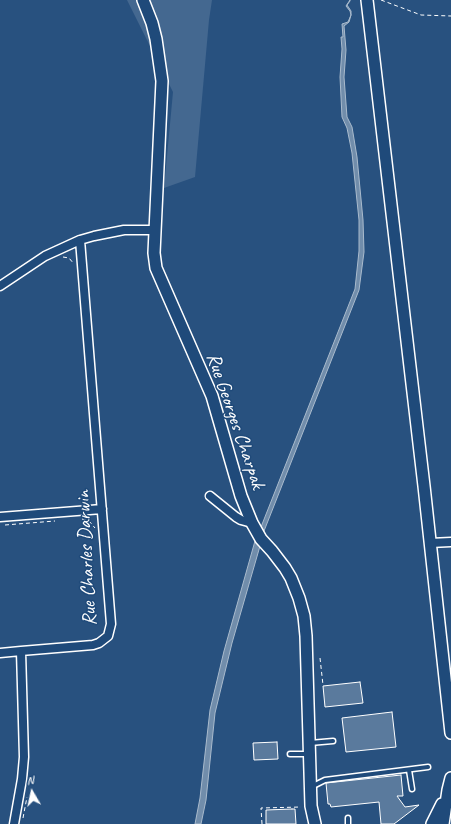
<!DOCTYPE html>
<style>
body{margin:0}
#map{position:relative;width:451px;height:824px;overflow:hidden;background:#28517f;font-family:Caveat,sans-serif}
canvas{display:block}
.north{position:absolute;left:12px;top:772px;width:40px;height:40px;-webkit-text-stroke:3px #1f4a7a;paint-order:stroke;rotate:351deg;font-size:11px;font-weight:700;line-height:16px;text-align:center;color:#fff}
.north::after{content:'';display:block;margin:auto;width:14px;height:18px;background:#fff;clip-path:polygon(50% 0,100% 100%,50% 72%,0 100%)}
</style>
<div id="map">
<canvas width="451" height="824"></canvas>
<div class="north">N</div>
</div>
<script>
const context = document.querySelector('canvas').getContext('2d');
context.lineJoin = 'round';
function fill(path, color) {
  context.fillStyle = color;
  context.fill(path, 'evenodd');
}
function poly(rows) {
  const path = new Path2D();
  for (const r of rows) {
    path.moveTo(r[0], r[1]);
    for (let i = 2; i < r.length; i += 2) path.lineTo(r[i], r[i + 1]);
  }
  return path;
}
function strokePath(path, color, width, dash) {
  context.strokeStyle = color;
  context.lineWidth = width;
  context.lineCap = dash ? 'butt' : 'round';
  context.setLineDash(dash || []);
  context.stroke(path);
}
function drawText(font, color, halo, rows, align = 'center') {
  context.font = font + ' Caveat,sans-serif';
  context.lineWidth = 3;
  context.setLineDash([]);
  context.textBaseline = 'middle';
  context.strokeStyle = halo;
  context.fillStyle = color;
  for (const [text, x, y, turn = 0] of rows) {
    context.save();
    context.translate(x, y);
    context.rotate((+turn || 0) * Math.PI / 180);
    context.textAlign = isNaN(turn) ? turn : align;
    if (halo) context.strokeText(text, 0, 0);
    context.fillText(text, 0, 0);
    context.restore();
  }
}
const green = poly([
 [127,0,212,0,209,20,195,177,164,188,173,92]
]);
const water = poly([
 [350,0,350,1,347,5,351,11,351,15,349,22,344,26,346,50,344,77,347,117,352,127,357,157,363,220,364,252,359,290,264,531,261,527,355,289,359,251,359,220,352,153,347,128,342,117,340,77,342,49,341,37,343,37,342,24,348,22,351,15,350,11,346,6,350,0],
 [255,541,260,546,232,643,215,713,206,800,201,824,195,824,200,798,210,710,224,651,255,541]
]);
const building = poly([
 [360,682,363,703,325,707,323,686,360,682],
 [392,712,396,747,346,752,342,718,392,712],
 [277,742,278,759,254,760,253,743,277,742],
 [401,775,403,796,397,796,405,807,419,805,394,824,381,824,379,802,331,807,330,804,328,804,326,783,401,775],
 [292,809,295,809,296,824,266,824,266,810,292,809]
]);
const path = poly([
 [381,0,421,15,451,16],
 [63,257,69,258,74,264],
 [82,519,89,521,95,528],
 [5,525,55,521],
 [320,658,323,685],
 [23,818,27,797],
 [262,824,261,808,301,807]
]);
const lane = poly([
 [310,743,333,741],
 [290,754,310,754],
 [409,770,412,789],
 [311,787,325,780,428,767],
 [348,818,348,824]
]);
const street = poly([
 [0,286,45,256,80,240,94,236,124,230,155,230],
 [210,496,236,517,241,520,252,523],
 [0,517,102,509],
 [430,543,451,542],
 [0,653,21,651],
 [14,824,22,779,24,757,21,651,93,645,99,643,108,636,111,624,80,240]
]);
const secondary = poly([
 [143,0,152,23,156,39,162,81,154,253,156,268,212,396,241,496,252,523,261,539,272,551,285,568,291,578,299,598,304,616,306,636,311,806,315,824],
 [367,0,424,486,451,733],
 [432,824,442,804],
 [443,824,448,790,451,778]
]);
const streetNames = [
 ["Rue Georges Charpak",235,421,71],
 ["Rue Charles Darwin",87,558,-93]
];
fill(green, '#446890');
fill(water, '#718dab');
strokePath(water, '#aabbcd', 1);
fill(building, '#5a7a9d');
strokePath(building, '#fff', 1);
strokePath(lane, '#fff', 7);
strokePath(street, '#fff', 11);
strokePath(secondary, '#fff', 14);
strokePath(path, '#fff', 1, [4, 3]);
strokePath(lane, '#1f4a7a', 4);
strokePath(street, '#1f4a7a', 8);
strokePath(secondary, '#1f4a7a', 11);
drawText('20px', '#fff', '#1f4a7a', streetNames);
</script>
